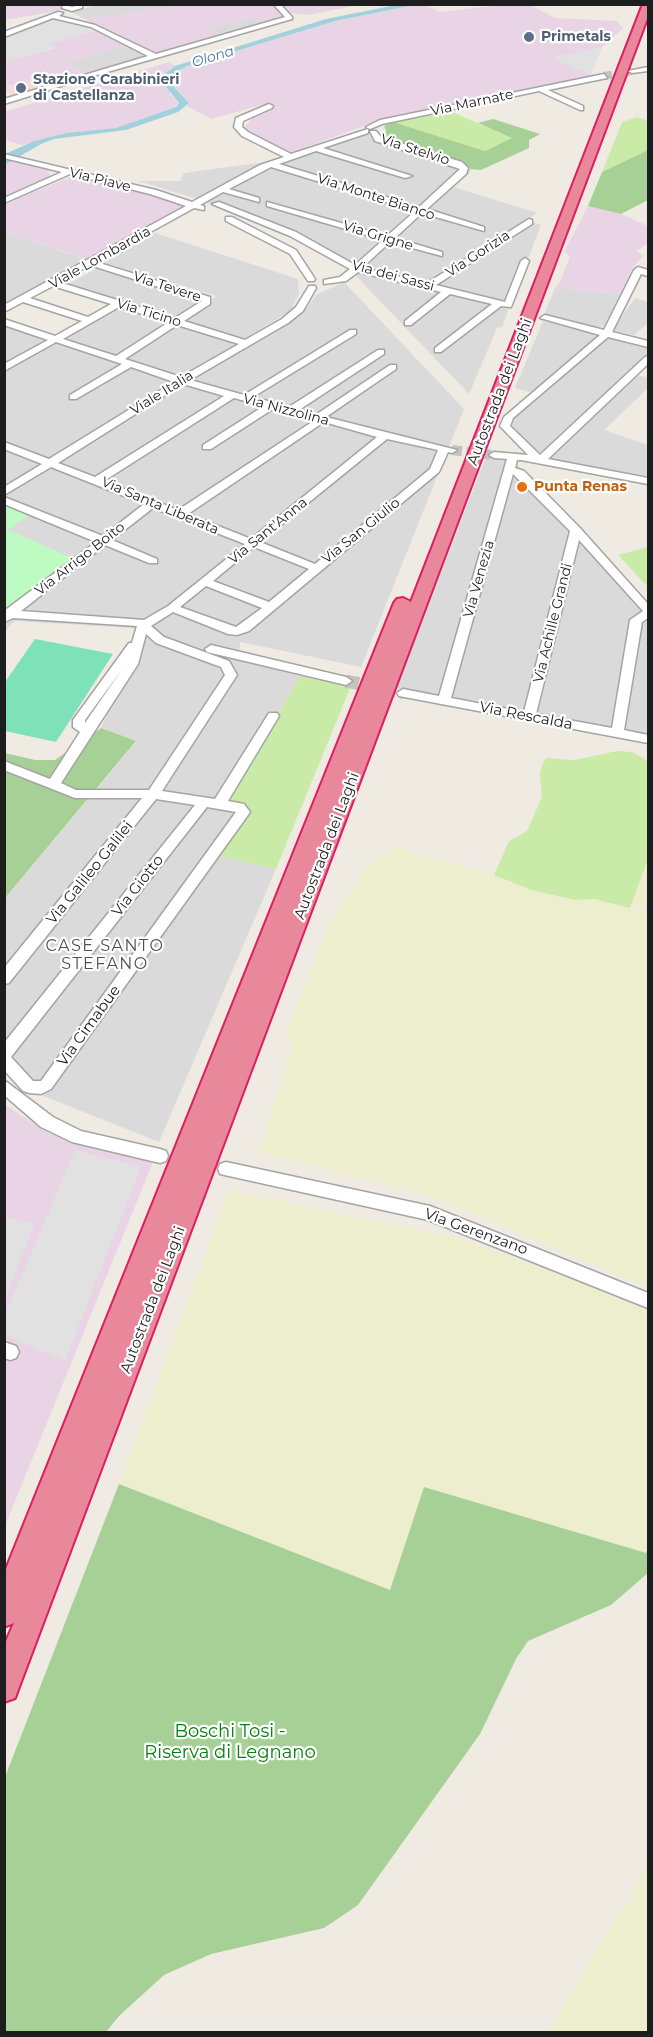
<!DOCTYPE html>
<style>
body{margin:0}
#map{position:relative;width:653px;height:2037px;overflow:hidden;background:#efebe3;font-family:Montserrat,sans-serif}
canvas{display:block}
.frame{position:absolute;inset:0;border:6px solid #1d1d1d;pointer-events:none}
</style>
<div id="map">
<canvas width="653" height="2037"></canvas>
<div class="frame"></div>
</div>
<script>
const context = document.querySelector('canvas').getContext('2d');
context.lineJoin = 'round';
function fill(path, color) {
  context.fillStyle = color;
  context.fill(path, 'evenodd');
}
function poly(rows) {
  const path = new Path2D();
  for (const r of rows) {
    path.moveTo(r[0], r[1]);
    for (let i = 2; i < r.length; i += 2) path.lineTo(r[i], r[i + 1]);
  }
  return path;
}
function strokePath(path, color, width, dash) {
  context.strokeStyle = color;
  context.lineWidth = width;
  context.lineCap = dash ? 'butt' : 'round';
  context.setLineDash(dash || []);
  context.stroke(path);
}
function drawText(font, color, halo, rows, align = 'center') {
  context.font = font + ' Montserrat,sans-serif';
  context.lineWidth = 4.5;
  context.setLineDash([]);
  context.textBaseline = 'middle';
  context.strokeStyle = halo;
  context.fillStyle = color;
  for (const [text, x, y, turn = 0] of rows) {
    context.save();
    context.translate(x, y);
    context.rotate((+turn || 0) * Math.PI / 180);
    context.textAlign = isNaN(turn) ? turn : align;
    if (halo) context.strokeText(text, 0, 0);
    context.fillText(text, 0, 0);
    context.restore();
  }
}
const residential = poly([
 [96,5,187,5,84,19,72,12],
 [255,18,269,24,221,37,205,28],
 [127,45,148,54,146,57,87,73,65,63],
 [357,131,463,163,471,169,470,173,454,187,537,213,527,220,541,225,502,327,497,328,469,394,356,276,358,272,290,234,201,200,138,181,180,181,184,173,266,162],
 [5,232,90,261,5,305],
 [155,233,298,279,299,294,290,311,244,339,184,320,217,296,102,262],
 [99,267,204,301,176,317,172,316,68,284],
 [344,282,464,409,361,667,240,642,239,660,300,676,227,800,242,802,249,813,220,856,276,869,159,1142,31,1091,4,1059,5,898,136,742,101,728,143,633,131,628,14,621,5,632,5,495,183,384,288,323,306,309,316,295],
 [555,288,620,294,605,325,598,328,544,315],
 [635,298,648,302,648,323,634,335,616,331,613,329],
 [122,307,167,322,122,354,110,354,68,340,70,335],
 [543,321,593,333,596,337,532,393,515,388],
 [176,325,233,341,235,346,179,376,128,358,127,356],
 [4,326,34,335,48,341,5,364],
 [613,336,648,346,648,356,543,452,533,453,509,425,509,420,606,339],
 [56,343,172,380,171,383,53,457,49,458,5,442,4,372],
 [637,375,648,378,648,388,604,430,648,445,648,476,554,461,549,457],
 [5,448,43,463,5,488],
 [486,457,514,461,648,610,648,743,530,721,396,689]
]);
const industrial = poly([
 [187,4,274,5,289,18,269,24,255,18,206,28,221,37,157,54,84,19],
 [5,5,80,5,52,12,5,20],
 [281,5,359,5,308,15,289,13],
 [415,5,425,5,440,12,499,5,503,6,530,5,555,18,617,21,623,28,602,47,591,74,588,77,380,120,290,153,244,128,253,117,272,107,265,104,211,119,187,106,189,102,172,84,174,74,187,66,335,21],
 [97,30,127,45,66,63,87,73,48,85,36,78,5,87,4,62,55,48,49,44],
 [169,62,175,66,169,69,170,94,179,103,173,108,116,128,67,133,22,145,5,140,4,112],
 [13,161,48,170,52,177,5,198,5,165],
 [70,177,134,190,177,202,185,208,165,220,161,219,86,259,5,232,5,204],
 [588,206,621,214,648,226,648,243,637,251,643,256,632,269,620,294,555,288,560,282,570,256,564,252],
 [4,1104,50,1134,153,1162,5,1526]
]);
const military = poly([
 [36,78,47,84,37,87,37,89,14,96,5,91,4,87]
]);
const farmland = poly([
 [395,847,494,875,532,890,575,900,593,899,648,912,648,1287,431,1196,259,1152,293,1044,286,1032,328,927,363,869],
 [648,859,648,909,631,905],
 [229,1190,457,1238,648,1306,648,1549,646,1554,424,1487,390,1590,119,1484],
 [648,1863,648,2032,548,2032,621,1910,625,1909,633,1896,633,1891]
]);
const grass = poly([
 [452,112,512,138,485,151,393,122],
 [637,117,648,121,648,150,602,172,622,122],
 [648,547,648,587,618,555],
 [300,676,351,686,276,869,220,856,249,813,242,802,227,801],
 [617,751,632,752,648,761,648,859,630,908,594,899,575,900,532,890,494,875,509,841,527,831,542,797,540,774,542,765,546,758,574,760]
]);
const forest = poly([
 [493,119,540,134,529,140,529,148,481,170,471,169,463,163,383,139,386,130,384,126,393,122,485,151,512,138,478,123],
 [648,150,648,200,621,214,588,206,602,172],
 [101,728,136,741,5,898,5,753,35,760,55,760],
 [119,1484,390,1590,424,1487,646,1553,648,1549,648,1573,611,1605,528,1641,516,1659,480,1734,358,1905,324,1928,211,1954,164,1975,119,2016,106,2032,5,2032,5,1777]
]);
const park = poly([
 [5,505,28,515,8,530,75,559,5,611]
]);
const pitch = poly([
 [35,639,113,654,56,742,5,731,5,682]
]);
const parking = poly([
 [56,18,89,26,97,30,50,44,56,47,5,62,4,38],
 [602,47,591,74,571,68,553,57],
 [75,1150,141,1167,65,1361,5,1335,4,1317],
 [5,1217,35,1223,5,1299,4,1217]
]);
const water = poly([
 [396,5,415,5,335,21,187,66,176,72,172,79,174,87,189,103,178,112,126,130,54,139,41,144,5,165,5,154,34,141,67,133,116,128,176,107,179,103,162,82,166,73,175,66,326,19]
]);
const minorTunnelFar2 = poly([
 [604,76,632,71]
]);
const minorTunnelFar1 = poly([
 [452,450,494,455]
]);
const minorTunnel = poly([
 [346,681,403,693]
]);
const minor = poly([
 [63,4,70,4,69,6,72,7,82,4,82,8,72,11,62,8,63,4],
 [273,4,280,4,292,17,292,19,90,77,4,104,4,99,148,56,91,27,53,18,4,37,4,32,58,12,63,13,59,16,95,25,156,54,285,17,273,4],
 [648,67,648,71,632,73,628,71,648,67],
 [604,74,607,78,548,90,583,106,583,110,580,110,539,91,382,124,370,129,366,127,380,120,604,74],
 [269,104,273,106,272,108,243,121,242,127,248,132,291,154,368,129,368,133,323,148,412,176,405,178,316,151,279,164,419,207,460,169,375,141,370,131,376,131,381,137,462,162,468,168,466,174,427,209,484,227,484,231,422,213,395,238,442,252,442,256,390,242,362,268,427,283,529,219,532,220,532,224,436,285,505,302,521,261,525,258,529,261,511,307,501,306,441,352,435,352,435,348,492,304,450,294,411,325,405,325,405,321,441,292,358,272,346,281,324,284,324,280,340,277,350,269,290,236,212,204,219,202,296,232,355,265,383,240,267,206,267,202,387,236,415,211,271,167,229,189,259,198,259,202,223,192,200,205,204,206,204,210,194,208,96,262,210,297,210,304,184,321,245,340,282,319,296,307,309,286,315,286,316,288,303,311,288,323,190,380,244,395,350,330,356,330,356,334,253,397,289,407,378,350,384,350,384,354,299,410,317,414,390,365,396,365,396,369,326,417,457,450,452,453,448,452,439,472,249,631,237,635,228,634,173,612,151,626,164,637,229,661,237,675,162,791,215,799,269,713,277,713,279,716,228,801,244,804,250,812,248,815,51,1089,41,1094,29,1093,23,1091,4,1070,4,1043,195,805,156,799,9,983,4,984,4,968,142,798,75,798,4,770,4,761,50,779,80,732,73,727,73,720,129,643,132,643,137,626,13,618,4,622,4,611,96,542,4,504,4,497,103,536,144,504,51,467,4,495,4,487,42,464,4,449,4,442,49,459,174,382,131,367,76,399,70,399,70,395,122,364,56,342,4,371,4,364,48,340,4,325,4,319,55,336,82,321,23,302,4,312,4,305,186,206,150,194,70,174,4,203,4,198,62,172,4,158,4,154,156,190,192,202,260,165,284,157,242,136,234,127,236,118,269,104],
 [90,265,202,301,175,318,59,282,90,265],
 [53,286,111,304,88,317,30,298,53,286],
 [119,307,169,322,116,356,63,339,119,307],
 [177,325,239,344,181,377,125,359,177,325],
 [183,384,224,396,95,477,58,463,183,384],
 [234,398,264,406,203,445,203,449,211,449,273,409,315,420,178,510,104,481,234,398],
 [324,422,377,437,251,539,188,514,324,422],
 [387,439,438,450,430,469,315,564,260,542,387,439],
 [153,508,245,544,168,606,144,620,21,611,105,545,149,563,157,563,157,559,112,540,153,508],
 [254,547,309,569,269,602,213,581,254,547],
 [206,586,262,608,236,627,180,607,206,586],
 [146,634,156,643,221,667,225,675,149,790,76,790,61,783,138,664,146,634],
 [123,668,85,723,85,720,123,668],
 [207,807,236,812,41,1081,33,1081,11,1057,207,807],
 [226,217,232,217,296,250,315,279,314,281,308,281,290,254,226,221,226,217],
 [638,267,648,270,648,276,641,274,612,332,648,341,648,347,608,337,513,418,510,426,540,455,645,357,648,356,648,364,548,459,648,478,648,484,521,460,517,460,515,468,524,471,580,528,648,604,648,618,642,622,624,730,648,735,648,743,399,696,397,693,403,689,439,696,507,459,494,458,489,455,494,452,528,455,500,426,504,417,600,335,540,318,545,315,604,330,634,270,638,267],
 [513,474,570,531,524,712,451,698,513,474],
 [579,540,643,611,630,620,612,728,536,714,579,540],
 [211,645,346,677,352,681,346,685,207,652,205,649,211,645],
 [4,1080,53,1117,81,1131,160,1149,166,1151,168,1156,166,1161,160,1163,72,1142,41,1127,4,1095,4,1080],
 [226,1162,430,1206,648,1293,648,1308,428,1220,220,1174,218,1169,220,1164,226,1162],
 [4,1342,16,1346,19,1352,16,1358,10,1360,4,1358,4,1342]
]);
const highway = poly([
 [643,4,648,4,648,16,19,1687,15,1698,4,1702,4,1646,14,1623,4,1627,4,1574,394,603,397,599,403,598,411,602,643,4]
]);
const markers = [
 [529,37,6,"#5c6f8a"],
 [21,88,6,"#5c6f8a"],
 [522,487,6,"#e8710a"]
];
const farServicenames = [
 ["Primetals",541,37],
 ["Stazione Carabinieri",33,80],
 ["di Castellanza",33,96]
];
const farWaternames = [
 ["Olona",213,57,-17]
];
const farStreetnames = [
 ["Via Marnate",472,103,-12],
 ["Via Stelvio",415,150,18],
 ["Via Piave",100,180,14],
 ["Via Monte Bianco",376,197,18],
 ["Via Grigne",378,236,17],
 ["Via Gorizia",478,254,-33],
 ["Viale Lombardia",100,258,-29],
 ["Via dei Sassi",393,276,15],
 ["Via Tevere",167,287,18],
 ["Via Ticino",149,313,17],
 ["Viale Italia",162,393,-32],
 ["Via Nizzolina",286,410,15],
 ["Via Santa Liberata",160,506,23],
 ["Via Sant'Anna",268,531,-39],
 ["Via San Giulio",361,531,-39],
 ["Via Arrigo Boito",80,559,-38],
 ["Via Venezia",479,579,-74],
 ["Via Achille Grandi",553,623,-76]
];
const farFoodnames = [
 ["Punta Renas",534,487]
];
const streetNames = [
 ["Autostrada dei Laghi",500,392,-69],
 ["Via Rescalda",526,716,11],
 ["Autostrada dei Laghi",327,846,-69],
 ["Via Galileo Galilei",90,873,-51],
 ["Via Giotto",138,886,-52],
 ["Via Cimabue",89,1026,-54],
 ["Via Gerenzano",476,1232,20],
 ["Autostrada dei Laghi",153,1300,-69]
];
const neighbourhoodNames = [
 ["CASE SANTO",105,946],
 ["STEFANO",105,964]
];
const nearParknames = [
 ["Boschi Tosi -",230,1732],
 ["Riserva di Legnano",230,1753]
];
fill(residential, '#dbdada');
fill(industrial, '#e8d4e5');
fill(military, '#f1ddd5');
fill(farmland, '#eceecd');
fill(grass, '#c9eba7');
fill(forest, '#a7d096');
fill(park, '#befbc2');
fill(pitch, '#7ee1ba');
fill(parking, '#e1e1e1');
fill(water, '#a2d1de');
strokePath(minorTunnelFar2, '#c5c2bb', 8, [8, 4]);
strokePath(minorTunnelFar1, '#c5c2bb', 10, [10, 4.5]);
strokePath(minorTunnel, '#c5c2bb', 13, [13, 6]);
strokePath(minor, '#a4a4a4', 3);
strokePath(highway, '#de1e62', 4);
fill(minor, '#fff');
fill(highway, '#e9889b');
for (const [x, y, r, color] of markers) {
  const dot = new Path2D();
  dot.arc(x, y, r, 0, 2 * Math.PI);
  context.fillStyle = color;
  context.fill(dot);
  strokePath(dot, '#fff', 2);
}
drawText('bold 14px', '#4e5e75', '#fff', farServicenames, 'left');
drawText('italic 14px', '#4477a8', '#fff', farWaternames);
drawText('14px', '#1d1d1d', '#fff', farStreetnames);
drawText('bold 14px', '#c56008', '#fff', farFoodnames, 'left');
drawText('15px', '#1d1d1d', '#fff', streetNames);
context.letterSpacing = '1.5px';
drawText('16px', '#505050', '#fff', neighbourhoodNames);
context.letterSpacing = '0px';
drawText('18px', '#087f11', '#fff', nearParknames);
</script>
